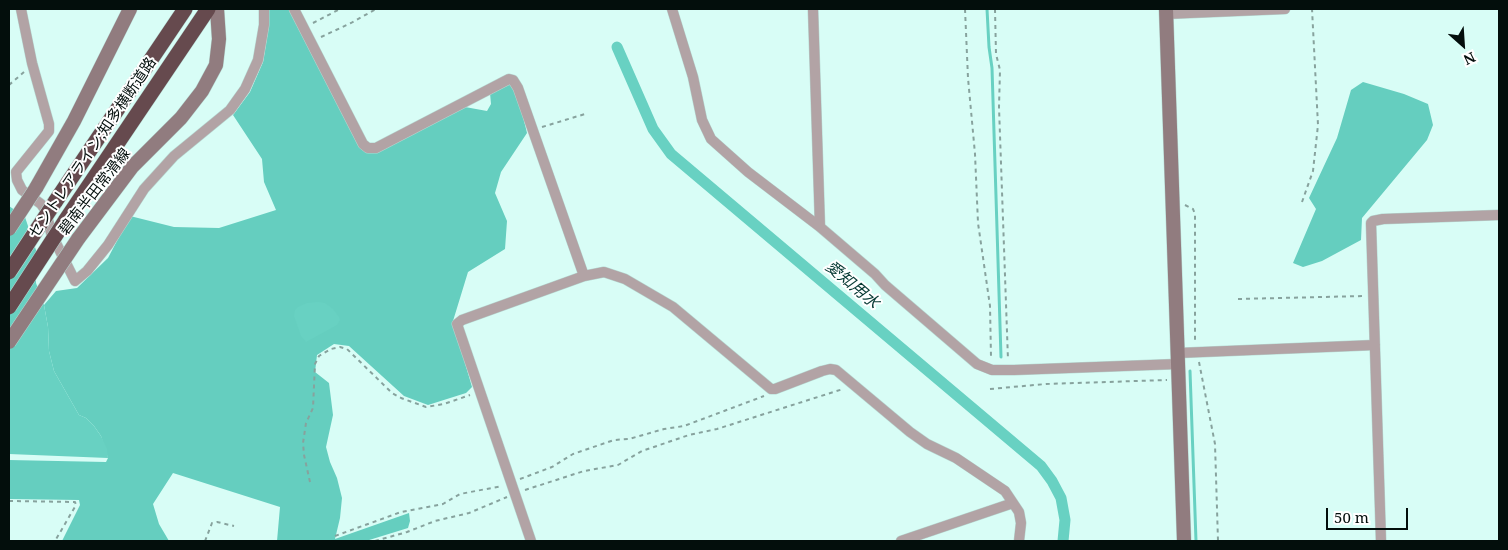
<!DOCTYPE html>
<meta charset="utf-8">
<style>
body{margin:0}
#map{position:relative;width:1508px;height:550px;overflow:hidden;background:#d8fdf6;font-family:"Noto Serif",serif}
canvas{display:block}
.frame{position:absolute;inset:0;border:10px solid #030e0c;pointer-events:none}
.north{position:absolute;left:1438px;top:20px;width:50px;height:50px;-webkit-text-stroke:4px #fff;paint-order:stroke;rotate:154deg;font-size:14px;font-weight:700;line-height:20px;text-align:center;color:#030e0c}
.north::after{content:'';display:block;margin:auto;width:18px;height:22px;background:#030e0c;clip-path:polygon(50% 0,100% 100%,50% 72%,0 100%)}
.scale{position:absolute;left:1326px;top:508px;width:82px;height:22px;box-sizing:border-box;border:2px solid #030e0c;border-top:0;padding-left:6px;font-size:15px;line-height:18px;white-space:nowrap;color:#030e0c;-webkit-text-stroke:4px #fff;paint-order:stroke}
</style>
<div id="map">
<canvas width="1508" height="550"></canvas>
<div class="frame"></div>
<div class="north">N</div>
<div class="scale">50 m</div>
</div>
<script>
const context = document.querySelector('canvas').getContext('2d');
context.lineJoin = 'round';
function fill(path, color) {
  context.fillStyle = color;
  context.fill(path, 'evenodd');
}
function poly(rows) {
  const path = new Path2D();
  for (const r of rows) {
    path.moveTo(r[0], r[1]);
    for (let i = 2; i < r.length; i += 2) path.lineTo(r[i], r[i + 1]);
  }
  return path;
}
function strokePath(path, color, width, dash) {
  context.strokeStyle = color;
  context.lineWidth = width;
  context.lineCap = dash ? 'butt' : 'round';
  context.setLineDash(dash || []);
  context.stroke(path);
}
function drawText(font, color, halo, rows, align = 'center') {
  context.font = font + ' "Noto Serif","Noto Sans JP",serif';
  context.lineWidth = 4;
  context.setLineDash([]);
  context.textBaseline = 'middle';
  context.strokeStyle = halo;
  context.fillStyle = color;
  for (const [text, x, y, turn = 0] of rows) {
    context.save();
    context.translate(x, y);
    context.rotate((+turn || 0) * Math.PI / 180);
    context.textAlign = isNaN(turn) ? turn : align;
    if (halo) context.strokeText(text, 0, 0);
    context.fillText(text, 0, 0);
    context.restore();
  }
}
const forest = poly([
 [269,9,290,9,368,151,465,107,487,111,491,104,490,93,510,83,518,96,527,133,501,172,495,193,507,221,505,249,468,272,453,321,472,387,466,393,428,405,404,396,349,346,334,344,317,355,315,372,329,383,333,415,326,447,330,462,337,478,342,498,340,518,335,539,409,513,410,521,408,528,366,541,277,541,280,507,173,473,153,504,159,524,169,541,62,541,80,505,79,500,9,499,9,460,106,462,108,458,101,436,94,426,86,418,79,415,54,371,49,351,48,327,44,305,56,291,77,288,108,258,130,216,174,227,219,228,276,210,264,182,262,159,233,115,250,92,263,62,269,25],
 [1363,82,1404,94,1428,104,1433,125,1427,140,1362,218,1361,240,1322,261,1303,267,1293,263,1316,209,1309,198,1337,138,1351,90]
]);
const water = poly([
 [9,206,25,217,37,253,36,261,36,283,44,305,48,327,49,351,54,371,79,415,86,418,94,426,101,436,107,449,108,458,9,454],
 [318,302,325,303,333,309,339,317,340,320,337,325,306,342,301,336,294,316,295,310,298,307,307,303]
]);
const stream = poly([
 [987,9,989,47,992,68,1001,357],
 [1190,371,1196,541]
]);
const canal = poly([
 [617,47,653,129,671,154,1041,466,1052,481,1061,498,1065,520,1063,541]
]);
const path = poly([
 [965,9,968,78,975,154,978,223,990,306,991,357],
 [995,9,996,54,1000,70,999,107,1008,360],
 [313,23,340,9],
 [321,37,351,23,376,9],
 [9,85,24,72],
 [542,127,585,114],
 [1302,202,1313,171,1318,125,1312,9],
 [1185,205,1193,209,1195,214,1195,342],
 [1238,299,1364,296],
 [1199,362,1215,444,1218,541],
 [990,389,1046,384,1167,380],
 [520,479,552,467,573,454,614,440,629,439,664,429,684,426,764,396],
 [310,482,304,455,303,443,306,423,313,408,315,364,319,356,331,349,340,347,347,349,392,393,401,398,426,407,444,404,470,395],
 [525,490,584,471,618,465,642,451,689,435,717,429,843,389],
 [9,501,75,502,76,505,55,541],
 [335,536,401,512,443,504,460,494,502,486],
 [205,541,212,523,217,522,234,526],
 [375,541,407,532,435,521,469,513,507,497]
]);
const street = poly([
 [21,9,32,63,49,124,49,131,16,172,17,180,22,190,41,204,46,211,51,233,75,281,87,271,108,245,144,189,174,156,230,110,245,89,258,60,264,25,264,9],
 [294,9,363,144,368,148,376,148,509,79,513,80,518,88,584,276],
 [672,9,693,77,702,120,711,139,748,172,820,227,875,274,885,285,977,364,992,370,1014,370,1178,364],
 [813,9,820,227],
 [1166,14,1285,9],
 [1178,353,1375,345],
 [531,541,457,324,462,320,584,276,604,272,625,279,673,307,771,389,775,389,822,371,830,369,836,370,910,432,927,444,956,458,1005,491,1019,512,1021,523,1019,541],
 [901,541,1013,503],
 [1381,541,1371,223,1373,221,1383,219,1499,215]
]);
const secondary = poly([
 [1166,9,1184,541],
 [36,188,74,121,130,9],
 [78,239,132,167,181,118,202,91,216,65,219,39,217,9]
]);
const highway = poly([
 [55,202,185,9],
 [65,221,208,9]
]);
const secondaryBridge = poly([
 [9,229,36,188],
 [9,342,78,239]
]);
const highwayBridge = poly([
 [9,272,55,202],
 [9,307,65,221]
]);
const streetNames = [
 ["セントレアライン;知多横断道路",93,148,-56],
 ["碧南半田常滑線",95,192,-52]
];
const waterNames = [
 ["愛知用水",852,285,40]
];
fill(forest, '#65cebf');
fill(water, '#68d1c2');
strokePath(stream, '#68d1c2', 3);
strokePath(canal, '#68d1c2', 11);
strokePath(street, '#b6d7d1', 11);
strokePath(secondary, '#b6d7d1', 15);
strokePath(highway, '#b6d7d1', 16);
strokePath(path, '#87a29d', 2, [4, 4]);
strokePath(street, '#b2a3a5', 10);
strokePath(secondary, '#917c7f', 14);
strokePath(highway, '#664a4e', 15);
strokePath(secondaryBridge, '#b6d7d1', 15, []);
strokePath(highwayBridge, '#b6d7d1', 16, []);
strokePath(secondaryBridge, '#917c7f', 14);
strokePath(highwayBridge, '#664a4e', 15);
drawText('15px', '#030e0c', '#fff', streetNames);
drawText('italic 16px', '#043832', '#fff', waterNames);
</script>
